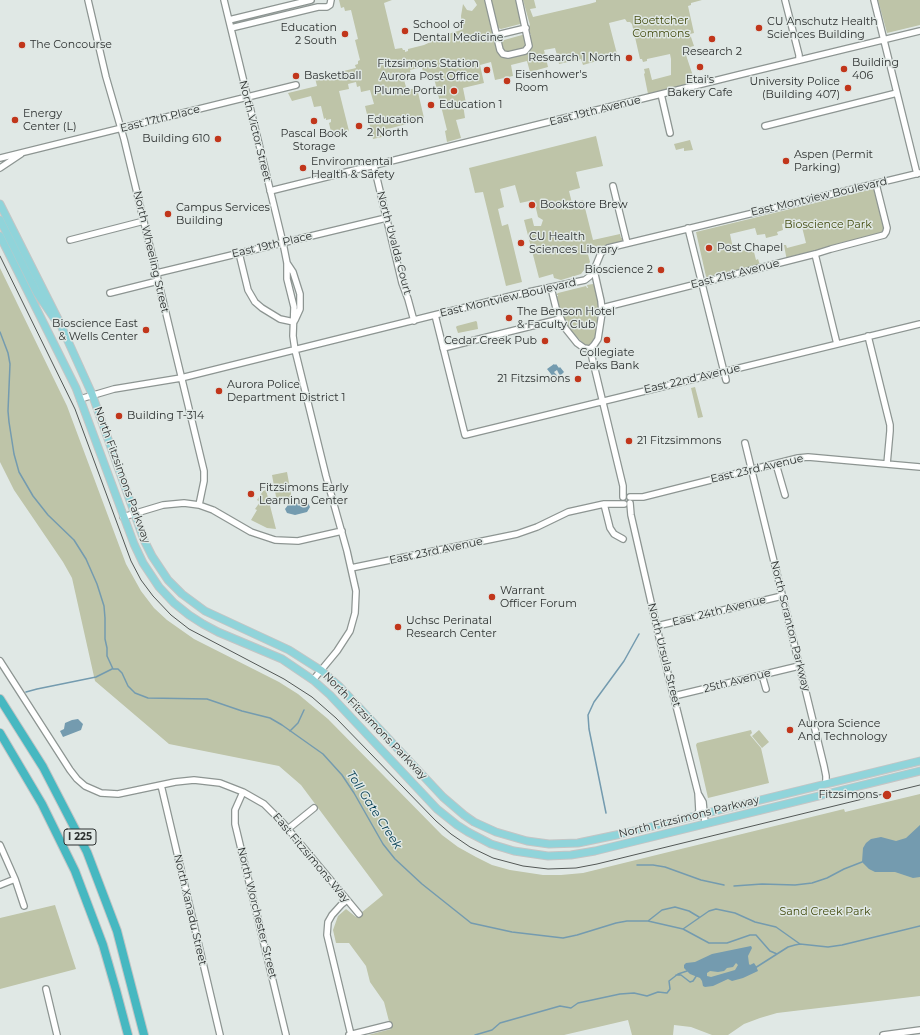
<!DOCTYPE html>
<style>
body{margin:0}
canvas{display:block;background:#e0e8e5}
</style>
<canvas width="920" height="1035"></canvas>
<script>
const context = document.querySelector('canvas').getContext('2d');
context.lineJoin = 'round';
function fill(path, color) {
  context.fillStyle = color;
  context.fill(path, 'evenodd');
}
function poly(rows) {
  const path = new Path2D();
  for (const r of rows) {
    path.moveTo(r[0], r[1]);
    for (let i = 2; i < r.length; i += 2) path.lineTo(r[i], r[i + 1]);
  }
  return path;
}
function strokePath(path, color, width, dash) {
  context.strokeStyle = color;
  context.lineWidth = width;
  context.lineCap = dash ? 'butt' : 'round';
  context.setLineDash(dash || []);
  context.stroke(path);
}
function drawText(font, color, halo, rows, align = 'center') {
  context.font = font + ' Montserrat,sans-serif';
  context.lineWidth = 3;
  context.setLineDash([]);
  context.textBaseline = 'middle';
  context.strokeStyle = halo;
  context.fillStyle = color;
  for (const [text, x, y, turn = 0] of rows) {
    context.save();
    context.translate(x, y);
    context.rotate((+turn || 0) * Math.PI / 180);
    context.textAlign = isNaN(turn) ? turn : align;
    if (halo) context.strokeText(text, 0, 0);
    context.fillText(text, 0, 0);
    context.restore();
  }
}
const green = poly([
 [339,0,392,0,384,3,395,49,402,48,403,50,405,50,405,52,408,51,408,49,424,45,448,34,461,30,460,27,462,26,461,16,463,4,467,10,472,11,477,5,474,0,486,0,497,42,522,35,531,35,528,30,530,25,523,0,534,0,536,8,530,9,533,17,589,4,596,2,596,0,702,0,691,3,691,5,688,6,694,33,690,34,694,46,690,47,691,50,685,52,695,82,648,94,644,74,645,73,644,69,649,68,652,80,671,75,671,59,670,54,647,59,647,61,643,62,642,59,640,59,632,24,630,22,627,22,625,19,609,23,617,54,604,59,583,65,581,59,559,64,558,59,562,58,561,54,557,55,555,48,544,50,548,67,530,72,527,61,511,65,513,76,495,80,491,62,480,65,484,83,463,88,466,103,463,104,465,118,456,120,461,138,447,142,445,131,447,130,434,78,429,79,428,73,423,73,422,67,410,70,411,75,403,77,407,90,417,88,424,118,416,120,414,122,384,130,385,134,382,137,373,139,365,106,374,104,370,90,361,92,360,86,357,87,356,82,348,84,349,89,339,91,349,131,332,136,329,123,331,122,331,119,326,120,326,118,324,119,321,106,314,107,311,96,292,101,288,93,317,86,315,78,356,68,355,65,358,64,358,61,360,60,355,40,358,39,351,10,345,11,344,7,341,8],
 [491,0,517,0,521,23,520,24,501,29,498,28],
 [878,0,920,0,920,25,887,33],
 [596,136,603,166,576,172,580,188,569,191,572,203,583,200,593,240,620,234,621,238,622,238,622,241,599,248,593,245,586,247,590,262,581,274,561,280,554,278,553,274,539,278,524,220,532,218,534,226,541,226,543,220,538,217,534,200,520,203,515,185,500,189,504,207,498,209,502,226,508,224,522,282,506,286,483,192,475,193,469,168],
 [690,140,693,150,684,151,684,148,676,150,674,144],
 [877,188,886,232,787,261,784,245,786,245,787,248,806,243,800,219,782,224,783,230,777,232,778,235,766,238,765,234,757,235,755,228,730,234,734,253,753,248,756,260,758,259,761,268,707,281,696,232],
 [0,268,67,406,126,564,141,591,154,608,167,620,194,639,279,682,298,694,328,719,442,835,458,847,476,857,492,865,510,870,543,875,561,875,583,873,844,809,845,812,920,794,920,996,777,1013,760,1018,744,1024,728,1035,712,1035,691,1027,674,1025,673,1035,632,1035,628,1020,564,1035,368,1035,391,1029,384,1002,370,982,366,966,349,943,336,943,333,930,338,916,346,909,356,917,383,895,301,785,279,766,169,744,95,681,72,578,63,562,14,490,0,462],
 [593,284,595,285,600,307,600,311,598,312,595,341,591,343,592,345,586,346,586,345,584,346,582,345,583,343,571,331,565,320,563,320,556,297,558,296,558,295,556,295,558,293,586,286,587,288,588,288,587,285],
 [476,321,477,322,478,329,458,333,456,327,457,326],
 [695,387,703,417,698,418,691,388],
 [287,472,292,499,277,502,272,475],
 [266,490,276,529,267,528,251,520,257,510,255,509,260,502,257,500,263,491],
 [751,730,752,733,750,735,761,748,769,783,708,798,696,745,697,743],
 [759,730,769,742,762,748,752,736],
 [55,905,76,969,0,989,0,918]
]);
const water = poly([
 [554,364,555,365,556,364,559,368,560,367,564,372,560,376,557,370,554,372,561,380,558,383,547,369],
 [304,502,308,503,310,507,307,512,295,515,287,513,285,509,288,505],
 [78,719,83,724,81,730,63,737,60,731,64,729,65,723,72,720],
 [920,825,920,877,913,878,895,872,875,872,869,869,862,862,863,848,866,843,871,839,881,837,896,841,906,838],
 [751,946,752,948,748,956,749,964,750,965,754,963,756,966,758,971,743,978,732,981,728,979,713,986,705,987,703,986,702,981,700,978,690,974,684,968,684,965,686,963,695,962,712,954],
 [736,963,738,965,735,970,711,977,707,976,707,973,710,971,718,972,724,971,727,968,733,967]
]);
const stream = poly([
 [0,332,8,353,10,364,8,411,9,422,14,454,19,472,33,496,48,515,74,540,86,559,97,584,104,606,105,618,105,639,107,648,107,656,113,669,118,669,122,673,128,686,135,693,148,698,207,699,242,711,270,718,282,725,323,754,342,775,354,793,383,844,395,859,422,884,471,923,512,932,563,938,577,935,616,923,627,921,648,921,683,929,709,943,727,943,750,935,756,935,770,951,777,954],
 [26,692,37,689,96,677,112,669],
 [290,731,298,723,304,710],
 [606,813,589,729,588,715,594,702,624,661,639,634],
 [637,865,653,865,665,867,701,880,724,885],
 [734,886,762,884,795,885,812,883,827,878,844,869,862,862],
 [648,921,662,910,675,907,689,911,699,917],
 [683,929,709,911,716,909,735,913,755,922,776,927,800,944],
 [755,968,788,947,795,945,800,944,828,947,842,945,920,926],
 [676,975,681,975,690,982,693,981,697,975],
 [475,1035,492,1030,500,1023,560,1006,571,1008,578,1003,620,994,634,993,647,996,658,992,667,993,670,989,669,981,678,974,687,971]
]);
const minor = poly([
 [88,0,106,77,124,139,204,471,204,481,199,505],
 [224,0,283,243,287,263,287,279,294,307,293,336,295,350,326,476,347,551,356,591,355,613,350,631,337,651,313,680],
 [488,0,500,50,503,54,508,55,525,51,529,46,519,0],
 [785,0,799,55,799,60],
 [874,0,917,174],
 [229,20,311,0],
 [231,28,318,7,327,7,330,5,331,0],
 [497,35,526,28],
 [661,94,670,133],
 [765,126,897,93],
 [0,158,296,85],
 [374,166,402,283,408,299,414,321],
 [0,168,21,154],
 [613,186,627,243],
 [270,191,738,75,920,31],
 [688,228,726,380],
 [70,240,144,221],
 [239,253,248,290,255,302,262,308,280,319,294,322],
 [815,254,837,344],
 [287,263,293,272,300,294,300,309,295,320],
 [157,273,386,218],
 [551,288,556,308,565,328,577,343,584,348,590,349],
 [110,293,158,281],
 [602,308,815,254,831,249,884,235,886,232,887,228,877,188,874,184],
 [435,315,465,435,920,324],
 [868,336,890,425,890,431,887,464],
 [443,348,560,319],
 [590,349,623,486,623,497],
 [590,349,594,345,598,339,602,313,601,301,594,270],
 [80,399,114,389,181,378,519,294,585,280,590,276,594,270,601,253,608,248,920,173],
 [745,443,824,766,826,776,826,784],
 [776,464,785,495],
 [630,497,643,497,798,458,808,457,920,467],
 [630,503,631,515,662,650,698,793,699,811,697,815],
 [604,504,610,528,614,534,623,539],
 [123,517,163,505,184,503,199,505,213,510,251,532,275,540,298,541,342,531],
 [351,568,517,534,537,527,568,512,604,504,624,504],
 [657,626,782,596],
 [0,661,70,770,77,779,85,786,101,793,118,794,175,782,194,780,220,783,243,792,264,804,283,823,359,914],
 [762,675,766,689],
 [674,696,799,666],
 [161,785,220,1035],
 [243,792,235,810,235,824,286,1035],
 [699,795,703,802,705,823],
 [288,829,314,808],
 [0,845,15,879,24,906],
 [0,885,15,879],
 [347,900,341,905,332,915,328,922,327,935,351,1035],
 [46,989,57,1035],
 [349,1035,389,1025],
 [883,1035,920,1030]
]);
const major = poly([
 [0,204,58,319,92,394,144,540,152,556,168,580,182,594,205,611,289,650,322,671,339,686,443,797,464,815,474,822,496,832,527,841,549,844,578,843,621,834,920,761],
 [0,220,37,293,54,318],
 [0,236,76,388,134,544,143,563,159,587,174,603,189,615,203,624,218,632,282,659,313,680,330,695,437,809,457,825,468,832,491,844,514,851,548,856,571,855,595,851,920,771]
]);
const highway = poly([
 [0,699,43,767,87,852,117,931,144,1035],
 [0,733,42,804,75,871,103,945,116,990,128,1035]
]);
const tram = poly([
 [0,256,75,409,131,561,141,580,153,596,171,615,189,629,284,679,312,697,336,718,436,821,451,834,470,847,493,858,523,866,548,869,576,868,597,864,920,785]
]);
const markers = [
 [759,28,4,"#c1361b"],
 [405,31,4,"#c1361b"],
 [345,34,4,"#c1361b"],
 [712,39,4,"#c1361b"],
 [22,45,4,"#c1361b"],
 [629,58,4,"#c1361b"],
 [700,67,4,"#c1361b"],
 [844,69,4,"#c1361b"],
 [487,70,4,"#c1361b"],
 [296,76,4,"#c1361b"],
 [507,81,4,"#c1361b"],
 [848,88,4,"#c1361b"],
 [454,91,4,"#c1361b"],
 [431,105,4,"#c1361b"],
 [15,120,4,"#c1361b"],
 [314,121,4,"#c1361b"],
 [359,126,4,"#c1361b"],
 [218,139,4,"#c1361b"],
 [786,161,4,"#c1361b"],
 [303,168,4,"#c1361b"],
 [532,205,4,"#c1361b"],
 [168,214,4,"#c1361b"],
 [521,243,4,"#c1361b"],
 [709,248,4,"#c1361b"],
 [661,270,4,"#c1361b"],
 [509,318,4,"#c1361b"],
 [146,330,4,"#c1361b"],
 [607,340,4,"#c1361b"],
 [545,341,4,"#c1361b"],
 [578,379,4,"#c1361b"],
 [219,391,4,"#c1361b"],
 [119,416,4,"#c1361b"],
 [629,441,4,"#c1361b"],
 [251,494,4,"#c1361b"],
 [492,597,4,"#c1361b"],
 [398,627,4,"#c1361b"],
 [790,730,4,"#c1361b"],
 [887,795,5,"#c1361b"]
];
const shields = [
 [80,837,32]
];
const shieldNames = [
 ["I 225",80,837]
];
const parkNames = [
 ["Boettcher",661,21],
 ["Commons",661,34],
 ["Bioscience Park",828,225],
 ["Sand Creek Park",825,912]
];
const poiNames = [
 ["CU Anschutz Health",767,22],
 ["Sciences Building",767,35],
 ["School of",413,25],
 ["Dental Medicine",413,38],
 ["Education",337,28,"right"],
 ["2 South",337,41,"right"],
 ["The Concourse",30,45],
 ["Research 2",712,52,"center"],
 ["Research 1 North",621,58,"right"],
 ["Building",852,63],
 ["406",852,76],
 ["Fitzsimons Station",479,64,"right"],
 ["Aurora Post Office",479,77,"right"],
 ["Eisenhower's",515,75],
 ["Room",515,88],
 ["Basketball",304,76],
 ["Etai's",700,80,"center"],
 ["Bakery Cafe",700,93,"center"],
 ["University Police",840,82,"right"],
 ["(Building 407)",840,95,"right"],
 ["Plume Portal",446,91,"right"],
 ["Education 1",439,105],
 ["Energy",23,114],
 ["Center (L)",23,127],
 ["Education",367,120],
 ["2 North",367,133],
 ["Pascal Book",314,134,"center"],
 ["Storage",314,147,"center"],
 ["Building 610",210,139,"right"],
 ["Aspen (Permit",794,155],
 ["Parking)",794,168],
 ["Environmental",311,162],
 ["Health & Safety",311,175],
 ["Bookstore Brew",540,205],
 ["Campus Services",176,208],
 ["Building",176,221],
 ["CU Health",529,237],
 ["Sciences Library",529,250],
 ["Post Chapel",717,248],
 ["Bioscience 2",653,270,"right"],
 ["The Benson Hotel",517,312],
 ["& Faculty Club",517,325],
 ["Bioscience East",138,324,"right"],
 ["& Wells Center",138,337,"right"],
 ["Cedar Creek Pub",537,341,"right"],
 ["Collegiate",607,353,"center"],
 ["Peaks Bank",607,366,"center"],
 ["21 Fitzsimons",570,379,"right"],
 ["Aurora Police",227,385],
 ["Department District 1",227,398],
 ["Building T-314",127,416],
 ["21 Fitzsimmons",637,441],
 ["Fitzsimons Early",259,488],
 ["Learning Center",259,501],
 ["Warrant",500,591],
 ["Officer Forum",500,604],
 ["Uchsc Perinatal",406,621],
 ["Research Center",406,634],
 ["Aurora Science",798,724],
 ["And Technology",798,737],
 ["Fitzsimons",878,795,"right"]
];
const streetNames = [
 ["East 19th Avenue",595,111,-14],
 ["East 17th Place",160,119,-14],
 ["North Victor Street",255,131,76],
 ["East Montview Boulevard",819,197,-13],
 ["North Uvalda Court",394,243,75],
 ["East 19th Place",272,245,-13],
 ["North Wheeling Street",151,252,77],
 ["East 21st Avenue",735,274,-14],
 ["East Montview Boulevard",508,298,-13],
 ["East 22nd Avenue",692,379,-13],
 ["East 23rd Avenue",757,469,-13],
 ["North Fitzsimons Parkway",122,475,70],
 ["East 23rd Avenue",436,551,-12],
 ["East 24th Avenue",719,611,-14],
 ["North Scranton Parkway",790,626,76],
 ["North Ursula Street",664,655,76],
 ["25th Avenue",737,681,-14],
 ["North Fitzsimons Parkway",375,726,46],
 ["North Fitzsimons Parkway",689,817,-14],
 ["East Fitzsimons Way",311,858,50],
 ["North Xanadu Street",190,910,77],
 ["North Worchester Street",257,913,76]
];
const waterNames = [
 ["Toll Gate Creek",374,810,57]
];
fill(green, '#bec4a8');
fill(water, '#749baf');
strokePath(stream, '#749baf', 1.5);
strokePath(minor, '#8d9592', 8);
strokePath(major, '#c4c5c5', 9);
strokePath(highway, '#c4c5c5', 10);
strokePath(minor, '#fff', 5.5);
strokePath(major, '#90d4da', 7);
strokePath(highway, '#46b8c1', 8);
strokePath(tram, '#535856', 1);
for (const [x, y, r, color] of markers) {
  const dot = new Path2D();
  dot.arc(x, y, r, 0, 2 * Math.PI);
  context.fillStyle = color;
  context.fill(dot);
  strokePath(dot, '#e0e8e5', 1.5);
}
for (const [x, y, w] of shields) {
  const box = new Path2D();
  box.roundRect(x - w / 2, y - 8, w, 16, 3);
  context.fillStyle = '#e0e8e5';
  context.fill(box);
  strokePath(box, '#2d3130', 1);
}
drawText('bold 10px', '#2d3130', null, shieldNames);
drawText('11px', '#424b0e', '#e0e8e5', parkNames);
drawText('11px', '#2d3130', '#e0e8e5', poiNames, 'left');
drawText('11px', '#2d3130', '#e0e8e5', streetNames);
drawText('italic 12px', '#013b51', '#e0e8e5', waterNames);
</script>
